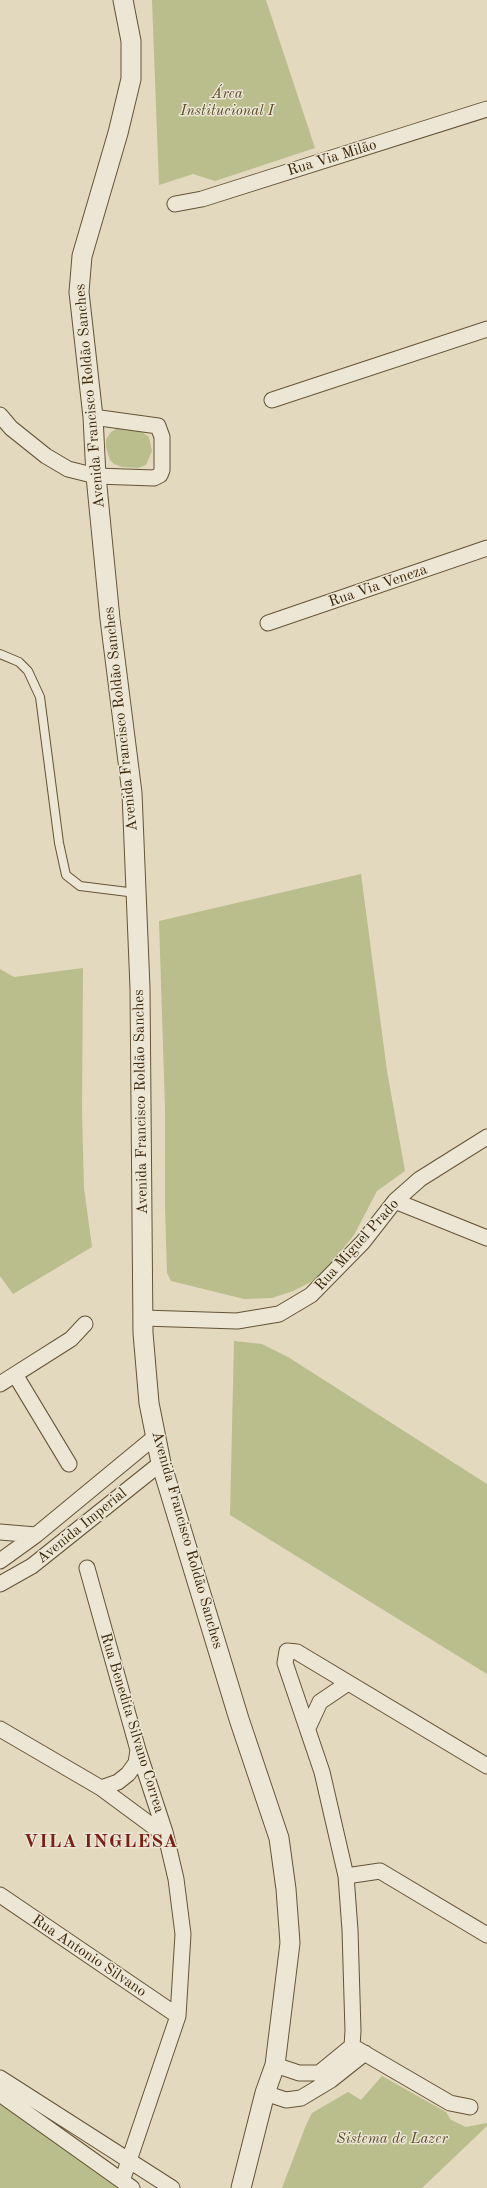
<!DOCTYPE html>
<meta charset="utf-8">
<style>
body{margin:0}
canvas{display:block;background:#e2d9be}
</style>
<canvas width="487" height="2188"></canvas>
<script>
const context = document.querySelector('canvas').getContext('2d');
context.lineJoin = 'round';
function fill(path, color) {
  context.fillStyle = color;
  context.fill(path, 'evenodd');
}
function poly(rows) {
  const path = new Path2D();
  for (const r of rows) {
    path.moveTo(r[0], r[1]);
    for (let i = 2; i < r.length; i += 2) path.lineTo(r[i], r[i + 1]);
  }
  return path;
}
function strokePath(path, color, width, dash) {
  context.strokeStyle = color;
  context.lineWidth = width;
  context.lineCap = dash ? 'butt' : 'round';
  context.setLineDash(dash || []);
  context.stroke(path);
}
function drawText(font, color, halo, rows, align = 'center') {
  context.font = font + ' "Old Standard TT",serif';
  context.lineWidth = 3;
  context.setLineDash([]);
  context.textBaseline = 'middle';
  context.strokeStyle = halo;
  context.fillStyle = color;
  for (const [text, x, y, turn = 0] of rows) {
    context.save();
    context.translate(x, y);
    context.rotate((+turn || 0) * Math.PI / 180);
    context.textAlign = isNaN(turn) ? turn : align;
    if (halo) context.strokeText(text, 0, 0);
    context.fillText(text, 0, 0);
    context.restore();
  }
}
const green = poly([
 [152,0,266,0,315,148,215,181,193,174,159,185],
 [117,428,138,429,149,437,152,451,146,465,138,468,122,467,114,464,110,460,106,447,106,440,110,433],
 [361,874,387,1071,405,1171,377,1191,354,1235,330,1265,313,1281,293,1291,272,1298,244,1299,171,1281,167,1273,165,1206,165,1108,159,921],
 [83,968,82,1112,84,1188,92,1247,13,1294,0,1276,0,969,14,977],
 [234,1341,262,1344,288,1357,487,1484,487,1674,230,1515],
 [382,2076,446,2112,451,2120,466,2127,487,2123,487,2126,422,2188,282,2188,306,2125,312,2113,348,2092,361,2100],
 [0,2103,121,2188,0,2188]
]);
const service = poly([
 [0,654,19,662,28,671,40,697,59,843,66,875,80,886,136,893]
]);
const minor = poly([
 [175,204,202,199,487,109],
 [272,400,487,329],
 [0,415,11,428,46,456,68,469,96,476,154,478,160,475,162,470,162,437,158,426,93,417],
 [268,623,487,548],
 [395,1201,487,1238],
 [143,1318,237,1321,279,1314,311,1295,363,1242,395,1201,420,1179,487,1137],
 [16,1376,69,1464],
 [0,1384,71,1339,85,1324],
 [0,1532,36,1535],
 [0,1561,36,1535,156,1436],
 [87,1568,138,1750,165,1832,176,1879,183,1934,178,2016,122,2181],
 [0,1584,32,1566,161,1463],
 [308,1728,320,1702,348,1683],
 [0,1729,101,1788,166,1836],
 [101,1788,118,1782,128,1774,136,1763,138,1750],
 [346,1876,380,1871,487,1935],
 [0,1895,178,2016],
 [352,2046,450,2103,470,2107],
 [275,2065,299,2073,319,2073,352,2046,353,2031,350,1930,346,1876,322,1772,285,1663,287,1651,297,1652,487,1766],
 [0,2078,172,2188],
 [265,2093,286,2100,301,2098,331,2080,365,2053],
 [0,2094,132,2188]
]);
const tertiary = poly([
 [123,0,131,41,131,79,118,133,82,256,79,292,93,417,96,476,110,619,132,793,140,988,143,1333,149,1403,161,1463,239,1719,279,1838,286,1889,290,1943,275,2065,265,2093,241,2188]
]);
const parkNames = [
 ["Área",227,94],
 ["Institucional I",227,111],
 ["Sistema de Lazer",392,2139]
];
const streetNames = [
 ["Rua Via Milão",332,158,-17],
 ["Avenida Francisco Roldão Sanches",90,396,-95],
 ["Rua Via Veneza",378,586,-19],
 ["Avenida Francisco Roldão Sanches",121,719,-96],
 ["Avenida Francisco Roldão Sanches",141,1102,-91],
 ["Rua Miguel Prado",357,1245,-48],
 ["Avenida Imperial",82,1526,-39],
 ["Avenida Francisco Roldão Sanches",187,1540,74],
 ["Rua Benedita Silvano Correa",132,1723,73],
 ["Rua Antonio Silvano",89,1956,34]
];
const districtNames = [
 ["VILA INGLESA",101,1842]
];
fill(green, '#babd8c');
strokePath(service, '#655435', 10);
strokePath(minor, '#655435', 17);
strokePath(tertiary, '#655435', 21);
strokePath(service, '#ece6d5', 8);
strokePath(minor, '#ece6d5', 15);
strokePath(tertiary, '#ece6d5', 19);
drawText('italic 15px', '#5b4c28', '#ece6d5', parkNames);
drawText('15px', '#3b2707', '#ece6d5', streetNames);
context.letterSpacing = '1px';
drawText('bold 19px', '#7a1f14', '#ece6d5', districtNames);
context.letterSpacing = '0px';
</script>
